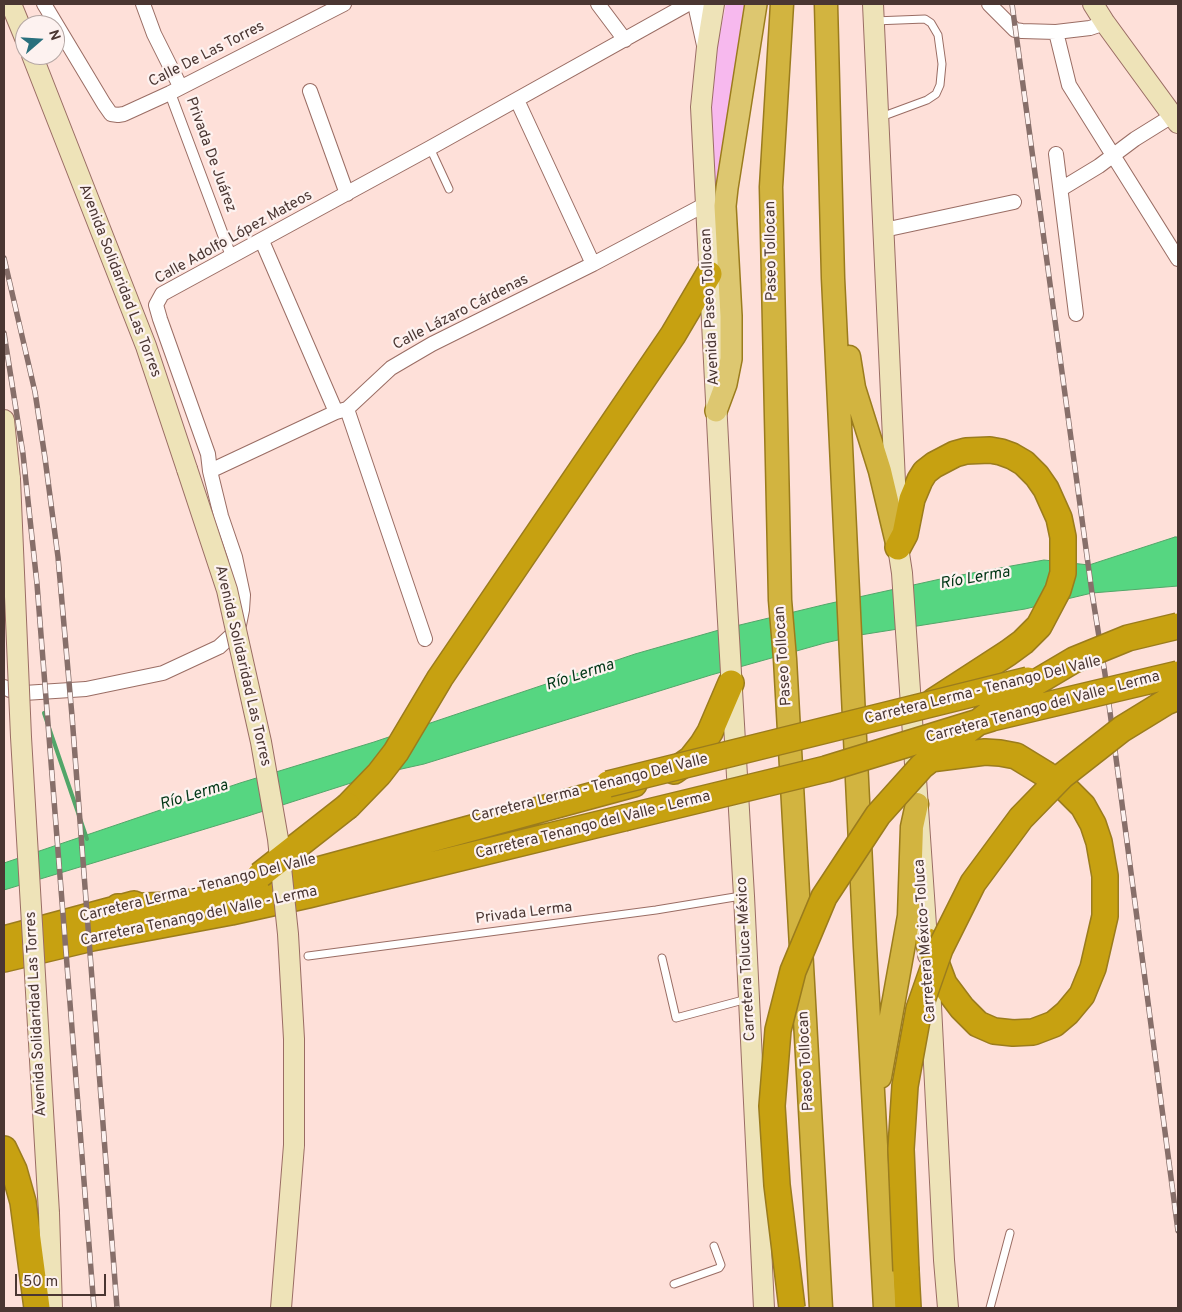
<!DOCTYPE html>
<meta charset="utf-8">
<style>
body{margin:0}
#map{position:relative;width:1182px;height:1312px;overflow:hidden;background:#fee0d9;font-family:Overpass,sans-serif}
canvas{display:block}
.frame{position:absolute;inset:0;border:5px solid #4a3632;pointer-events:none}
.north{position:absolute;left:15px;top:15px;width:50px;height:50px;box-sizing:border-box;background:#fdf2f0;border:1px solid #b5a7a4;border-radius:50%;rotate:71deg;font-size:14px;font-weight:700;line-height:20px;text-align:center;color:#4a3632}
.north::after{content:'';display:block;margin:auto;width:18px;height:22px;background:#29707d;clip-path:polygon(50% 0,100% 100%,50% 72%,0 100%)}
.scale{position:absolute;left:15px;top:1274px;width:91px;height:22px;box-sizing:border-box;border:2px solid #4a3632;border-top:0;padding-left:6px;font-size:15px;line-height:18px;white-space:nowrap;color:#4a3632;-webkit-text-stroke:4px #fdf2f0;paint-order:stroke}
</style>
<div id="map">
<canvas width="1182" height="1312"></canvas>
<div class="frame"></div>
<div class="north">N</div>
<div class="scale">50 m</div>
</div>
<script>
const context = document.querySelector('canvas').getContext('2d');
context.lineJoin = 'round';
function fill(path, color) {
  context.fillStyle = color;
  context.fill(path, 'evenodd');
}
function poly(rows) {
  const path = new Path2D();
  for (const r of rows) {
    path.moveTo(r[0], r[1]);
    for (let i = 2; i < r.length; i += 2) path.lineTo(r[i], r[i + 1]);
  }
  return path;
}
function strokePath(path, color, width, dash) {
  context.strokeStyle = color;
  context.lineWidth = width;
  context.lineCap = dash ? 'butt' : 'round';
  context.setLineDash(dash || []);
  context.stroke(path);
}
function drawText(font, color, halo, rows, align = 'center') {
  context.font = font + ' Overpass,sans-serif';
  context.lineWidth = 4.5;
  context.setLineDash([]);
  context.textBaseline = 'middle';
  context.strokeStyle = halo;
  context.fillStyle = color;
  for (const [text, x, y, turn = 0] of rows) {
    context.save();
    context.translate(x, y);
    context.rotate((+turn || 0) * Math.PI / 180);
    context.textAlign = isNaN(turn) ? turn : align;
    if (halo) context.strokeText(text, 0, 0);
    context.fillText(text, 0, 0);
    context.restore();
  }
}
const green = poly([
 [726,4,746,4,724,164,714,199,707,96]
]);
const water = poly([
 [1175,537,1178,537,1178,586,1092,593,1025,609,860,635,825,643,711,675,424,764,379,774,248,816,4,890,4,863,240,783,374,742,635,654,719,630,827,604,945,578,1044,560,1089,565,1175,537]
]);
const stream = poly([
 [44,713,87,839]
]);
const path = poly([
 [4,860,5,860]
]);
const service = poly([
 [874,21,925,19,931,23,938,35,942,64,940,85,936,94,927,100,881,117],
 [430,148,449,189],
 [308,956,656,910,741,896],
 [662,958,676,1018,747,999],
 [674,1284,719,1268,721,1265,714,1246],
 [990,1308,1010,1233]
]);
const pedestrian = poly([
 [170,93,231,256]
]);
const minor = poly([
 [44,4,104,104,111,114,118,115,124,114,170,93,344,4],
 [143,4,154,34,180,86],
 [598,4,625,40],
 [989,4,1015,30,1022,31,1056,32,1090,28,1105,23],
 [1056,32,1069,85,1178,259],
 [310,91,347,194],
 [517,100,593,264],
 [1056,154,1076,314],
 [1061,189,1099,166,1135,139,1172,116],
 [884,230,1014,202],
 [262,241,336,412],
 [347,409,425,639],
 [210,471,336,412,347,409,391,368,408,358,432,344,593,264,706,204],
 [4,687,10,690,24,693,86,689,163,673,219,647,232,635,239,625,242,610,243,595,235,557,221,516,210,471,208,454,160,319,156,305,162,294,430,148,688,4]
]);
const tertiary = poly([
 [697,4,706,45]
]);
const secondary = poly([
 [11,4,25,38],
 [714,4,707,47,701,107,722,518,744,896,764,1308],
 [873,4,898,547,902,573,928,955],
 [1093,4,1105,23,1178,123],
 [32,55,146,346,187,469],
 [4,420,10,479],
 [930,986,944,1260,948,1308],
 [49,1213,52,1308],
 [281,1308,294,1145]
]);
const primary = poly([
 [716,411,726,384,731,359,731,316,725,206,727,188,756,4]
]);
const trunk = poly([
 [782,4,771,187,780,600,785,659,821,1308],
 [826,4,833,278,865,947,885,1308],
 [849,357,854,388,880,471,898,547],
 [880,1077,909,916,912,827,917,804]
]);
const motorway = poly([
 [898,547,905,534,912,499,920,480,925,472,934,465,955,454,966,451,990,450,1001,452,1012,456,1024,463,1037,476,1046,489,1059,518,1063,537,1063,573,1058,590,1039,626,1023,642,1008,653,934,701],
 [674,771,691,759,702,745,710,732,731,683],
 [348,806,379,774,396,752,440,678,673,335,709,274],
 [118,907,173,905,211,899,634,784],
 [4,939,134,904],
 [928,941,944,984,962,1008,978,1024,994,1031,1013,1033,1033,1032,1054,1024,1067,1013,1082,995,1093,968,1105,916,1105,876,1099,842,1093,824,1083,806,1066,789,1047,775],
 [4,959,92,938,231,912,308,895,624,818],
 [4,1149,14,1170,23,1202,37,1308],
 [906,1271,908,1308]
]);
const rail = poly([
 [1012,4,1092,593,1105,674,1178,1231],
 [4,258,35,392,45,458,58,557,72,716,117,1308],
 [4,333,23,454,37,584,94,1308]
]);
const secondaryBridge = poly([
 [187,469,227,590,261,742,278,839,288,934,294,1039,294,1145],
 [10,479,21,737,49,1213]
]);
const motorwayBridge = poly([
 [930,759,985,752,1000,753,1016,756,1047,775],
 [608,784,1028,680],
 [624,818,826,769,992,718,1178,674],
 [260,875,348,806],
 [906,1271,901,1149,905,1086,919,1009,940,949,973,883,1021,818,1062,776,1122,729,1166,702,1178,697],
 [792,1308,777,1185,772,1106,778,1030,793,971,824,897,878,815,922,766,1008,699,1074,660,1128,638,1178,626]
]);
const streetNames = [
 ["Calle De Las Torres",207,55,-27],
 ["Privada De Juárez",210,155,70],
 ["Calle Adolfo López Mateos",234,238,-29],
 ["Paseo Tollocan",772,251,-91],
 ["Avenida Solidaridad Las Torres",119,281,69],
 ["Avenida Paseo Tollocan",711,307,-93],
 ["Calle Lázaro Cárdenas",461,313,-27],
 ["Paseo Tollocan",784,656,-94],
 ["Avenida Solidaridad Las Torres",242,666,77],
 ["Carretera Lerma - Tenango Del Valle",983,691,-14],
 ["Carretera Tenango del Valle - Lerma",1043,708,-15],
 ["Carretera Lerma - Tenango Del Valle",590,789,-14],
 ["Carretera Tenango del Valle - Lerma",593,826,-14],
 ["Carretera Lerma - Tenango Del Valle",198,889,-14],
 ["Privada Lerma",524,914,-7],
 ["Carretera Tenango del Valle - Lerma",199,917,-12],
 ["Carretera México-Toluca",926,941,-94],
 ["Carretera Toluca-México",747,959,-93],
 ["Avenida Solidaridad Las Torres",37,1014,-93],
 ["Paseo Tollocan",807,1061,-93]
];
const waterNames = [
 ["Río Lerma",975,579,-10],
 ["Río Lerma",580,676,-18],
 ["Río Lerma",194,796,-17]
];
fill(green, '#f7b9ee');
fill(water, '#56d681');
strokePath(water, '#52a669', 1);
strokePath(stream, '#52a669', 4);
strokePath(service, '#9a6d64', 9);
strokePath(pedestrian, '#9a6d64', 12);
strokePath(minor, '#9a6d64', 16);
strokePath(tertiary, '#9a6d64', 20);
strokePath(secondary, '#9a6d64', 22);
strokePath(primary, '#9b7c1d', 24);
strokePath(trunk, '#9b7c1d', 25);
strokePath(motorway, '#9b7c1d', 28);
strokePath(path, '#c6aba5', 2, [4, 4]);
strokePath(service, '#fff', 7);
strokePath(pedestrian, '#fff', 10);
strokePath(minor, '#fff', 14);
strokePath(tertiary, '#fff', 18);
strokePath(secondary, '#eee3b8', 20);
strokePath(primary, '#ddc770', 21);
strokePath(trunk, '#d2b440', 22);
strokePath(motorway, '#c7a111', 25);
strokePath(rail, '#876f6a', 5.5);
strokePath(rail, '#fdf2f0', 4, [11]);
strokePath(secondaryBridge, '#9a6d64', 22, []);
strokePath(motorwayBridge, '#9b7c1d', 28, []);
strokePath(secondaryBridge, '#eee3b8', 20);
strokePath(motorwayBridge, '#c7a111', 25);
drawText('15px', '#4a3632', '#fdf2f0', streetNames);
drawText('italic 16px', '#003616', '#fdf2f0', waterNames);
</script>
